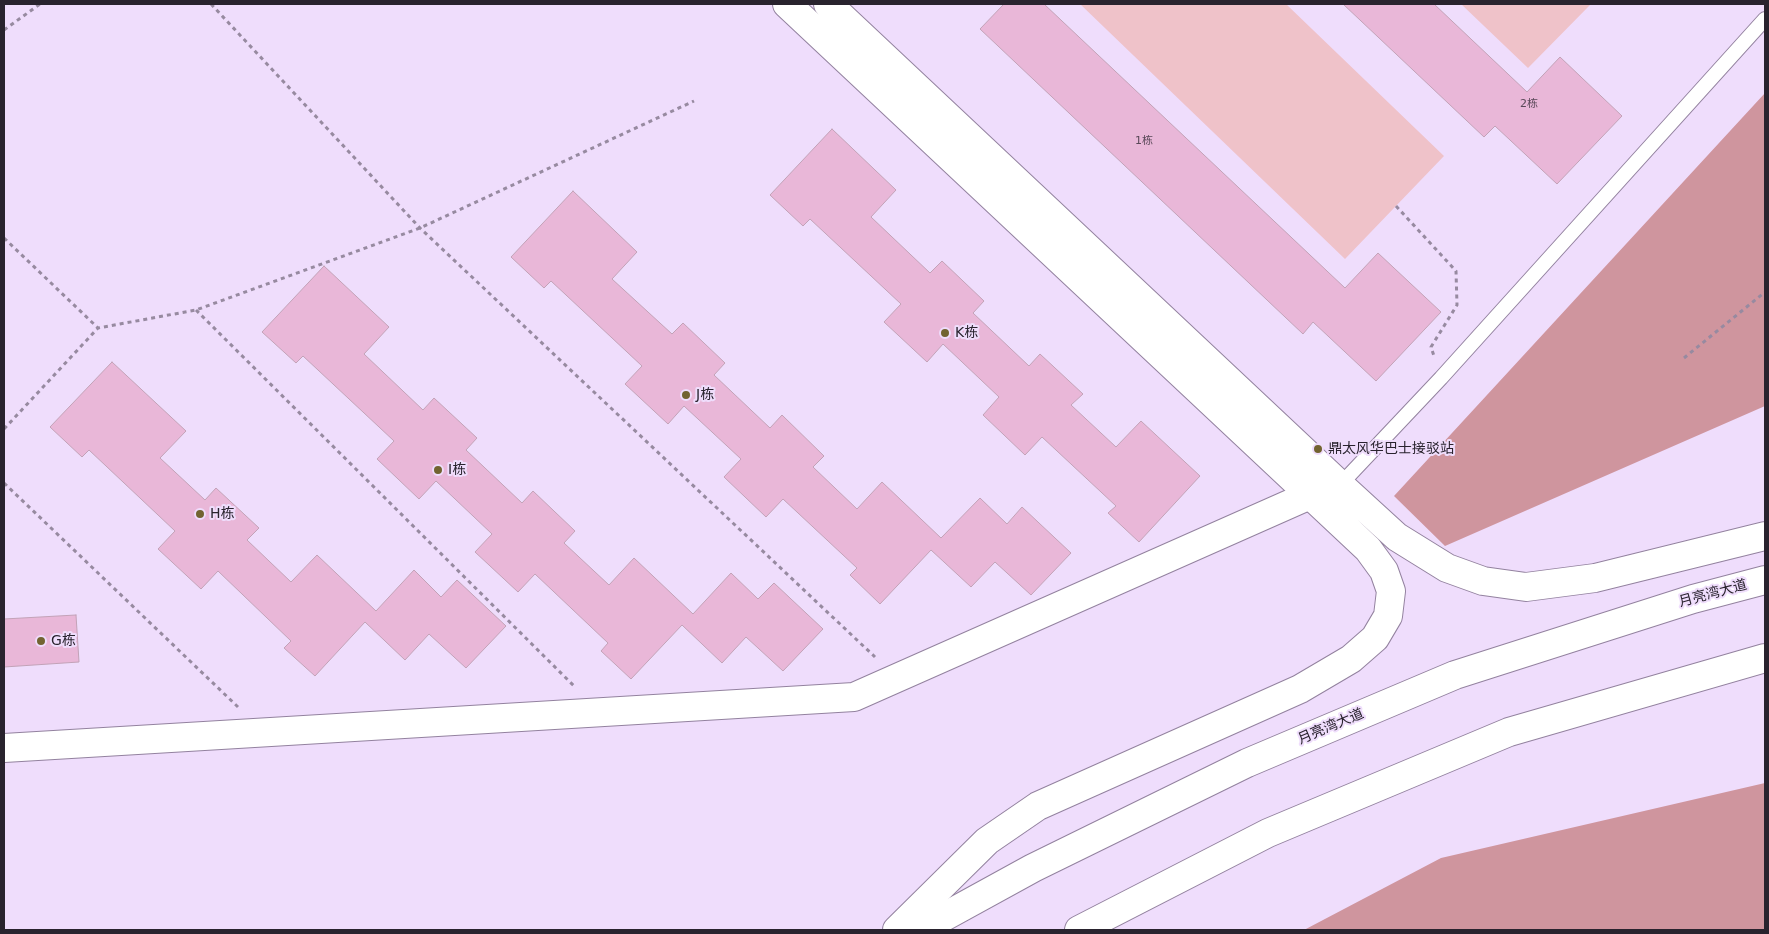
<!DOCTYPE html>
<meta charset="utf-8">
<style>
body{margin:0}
#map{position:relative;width:1769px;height:934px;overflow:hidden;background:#efddfc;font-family:"DejaVu Sans",sans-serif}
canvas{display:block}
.frame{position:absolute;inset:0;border:5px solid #29232e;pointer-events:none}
</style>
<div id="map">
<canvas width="1769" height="934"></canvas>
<div class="frame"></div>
</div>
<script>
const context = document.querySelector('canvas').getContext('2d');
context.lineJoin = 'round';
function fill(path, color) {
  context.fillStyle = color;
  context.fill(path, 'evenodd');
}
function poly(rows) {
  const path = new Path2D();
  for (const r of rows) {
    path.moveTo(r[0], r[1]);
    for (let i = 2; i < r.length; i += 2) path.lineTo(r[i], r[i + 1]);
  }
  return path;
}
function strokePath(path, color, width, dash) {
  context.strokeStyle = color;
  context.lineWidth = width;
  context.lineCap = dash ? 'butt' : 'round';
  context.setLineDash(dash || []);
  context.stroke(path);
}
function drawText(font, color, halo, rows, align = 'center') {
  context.font = font + ' "DejaVu Sans","Noto Sans SC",sans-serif';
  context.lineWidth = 4;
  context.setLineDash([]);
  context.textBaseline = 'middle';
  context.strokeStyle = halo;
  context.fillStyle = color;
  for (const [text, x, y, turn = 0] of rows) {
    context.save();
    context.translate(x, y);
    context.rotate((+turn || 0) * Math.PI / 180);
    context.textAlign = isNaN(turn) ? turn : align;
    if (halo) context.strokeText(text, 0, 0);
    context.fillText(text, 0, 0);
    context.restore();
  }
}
const green = poly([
 [1080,4,1286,4,1444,156,1345,259],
 [1461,4,1591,4,1528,68]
]);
const forest = poly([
 [1765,93,1765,406,1445,546,1394,496],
 [1765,783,1765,930,1304,930,1441,858]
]);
const building = poly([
 [1004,4,1044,4,1345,288,1378,253,1441,312,1376,381,1313,322,1303,334,980,29,1004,4],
 [1343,4,1434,4,1527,92,1560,57,1622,116,1557,184,1495,126,1484,137,1343,4],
 [832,129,896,190,871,217,930,273,942,261,984,301,973,313,1029,366,1040,354,1083,394,1071,405,1116,447,1141,421,1200,476,1139,542,1108,513,1116,506,1042,437,1025,455,983,415,999,397,943,344,927,362,884,322,901,304,810,219,803,226,770,195,832,129],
 [573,191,637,252,612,279,672,334,683,323,725,363,714,375,770,428,782,415,824,456,813,467,857,509,882,482,941,538,980,498,1007,524,1022,507,1071,553,1031,595,995,562,971,587,931,550,880,604,850,575,857,568,783,499,766,517,724,477,741,459,684,406,668,424,625,384,642,366,551,281,544,288,511,257,573,191],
 [324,266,389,327,364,354,423,410,434,398,477,438,466,450,522,503,533,491,575,531,564,543,609,585,634,558,693,614,731,573,758,599,774,583,823,629,783,671,746,637,722,663,682,625,631,679,601,651,608,643,535,574,518,592,475,552,492,534,436,481,419,499,377,459,394,441,303,356,296,363,262,332,324,266],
 [112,362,186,431,160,458,205,500,216,488,259,528,247,540,291,582,317,555,376,611,414,570,441,597,457,580,506,626,466,668,429,634,405,660,365,622,315,676,284,648,291,641,218,571,201,589,158,549,175,531,89,450,82,457,50,427,112,362],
 [76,615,79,662,4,667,4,619,76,615]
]);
const path = poly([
 [211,4,420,228,875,657],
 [4,30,40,4],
 [1396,206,1456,271,1457,305,1431,347,1434,356],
 [4,238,98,328],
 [196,310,574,686],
 [1684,358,1765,292],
 [4,429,98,328,196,310,420,228,694,101],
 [4,483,238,707]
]);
const service = poly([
 [1340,485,1441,378,1765,19]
]);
const minor = poly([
 [4,748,854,697,1310,495]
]);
const tertiary = poly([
 [787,4,1368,549,1384,571,1391,591,1388,616,1375,638,1351,659,1300,689,1038,806,987,841,897,930],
 [828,4,1340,485,1397,537,1447,568,1483,581,1526,587,1595,578,1765,536]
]);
const primary = poly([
 [920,930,1033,868,1247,763,1455,675,1693,599,1765,580],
 [1079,930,1268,833,1509,732,1765,658]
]);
const markers = [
 [945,333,5,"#726330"],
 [686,395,5,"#726330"],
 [1318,449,5,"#726330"],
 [438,470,5,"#726330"],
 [200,514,5,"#726330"],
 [41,641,5,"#726330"]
];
const numberNames = [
 ["2栋",1529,104],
 ["1栋",1144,141]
];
const poiNames = [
 ["K栋",955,333],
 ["J栋",696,395],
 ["鼎太风华巴士接驳站",1328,449],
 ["I栋",448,470],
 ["H栋",210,514],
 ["G栋",51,641]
];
const streetNames = [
 ["月亮湾大道",1713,594,-15],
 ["月亮湾大道",1331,727,-23]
];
fill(green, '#efc2c9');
fill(forest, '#cf959e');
fill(building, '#e9b7d8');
strokePath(building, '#c2a2b7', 1);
strokePath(service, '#93829f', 16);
strokePath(minor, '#93829f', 30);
strokePath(tertiary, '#93829f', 30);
strokePath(primary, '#93829f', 30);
strokePath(path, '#978aa0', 3, [4, 4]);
strokePath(service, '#fff', 14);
strokePath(minor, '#fff', 28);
strokePath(tertiary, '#fff', 28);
strokePath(primary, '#fff', 28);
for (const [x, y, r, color] of markers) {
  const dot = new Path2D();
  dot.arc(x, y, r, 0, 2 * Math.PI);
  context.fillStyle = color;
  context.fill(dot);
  strokePath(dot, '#efddfc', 2);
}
drawText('11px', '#594858', null, numberNames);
drawText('14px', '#29232e', '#efddfc', poiNames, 'left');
drawText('14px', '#29232e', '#efddfc', streetNames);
</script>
